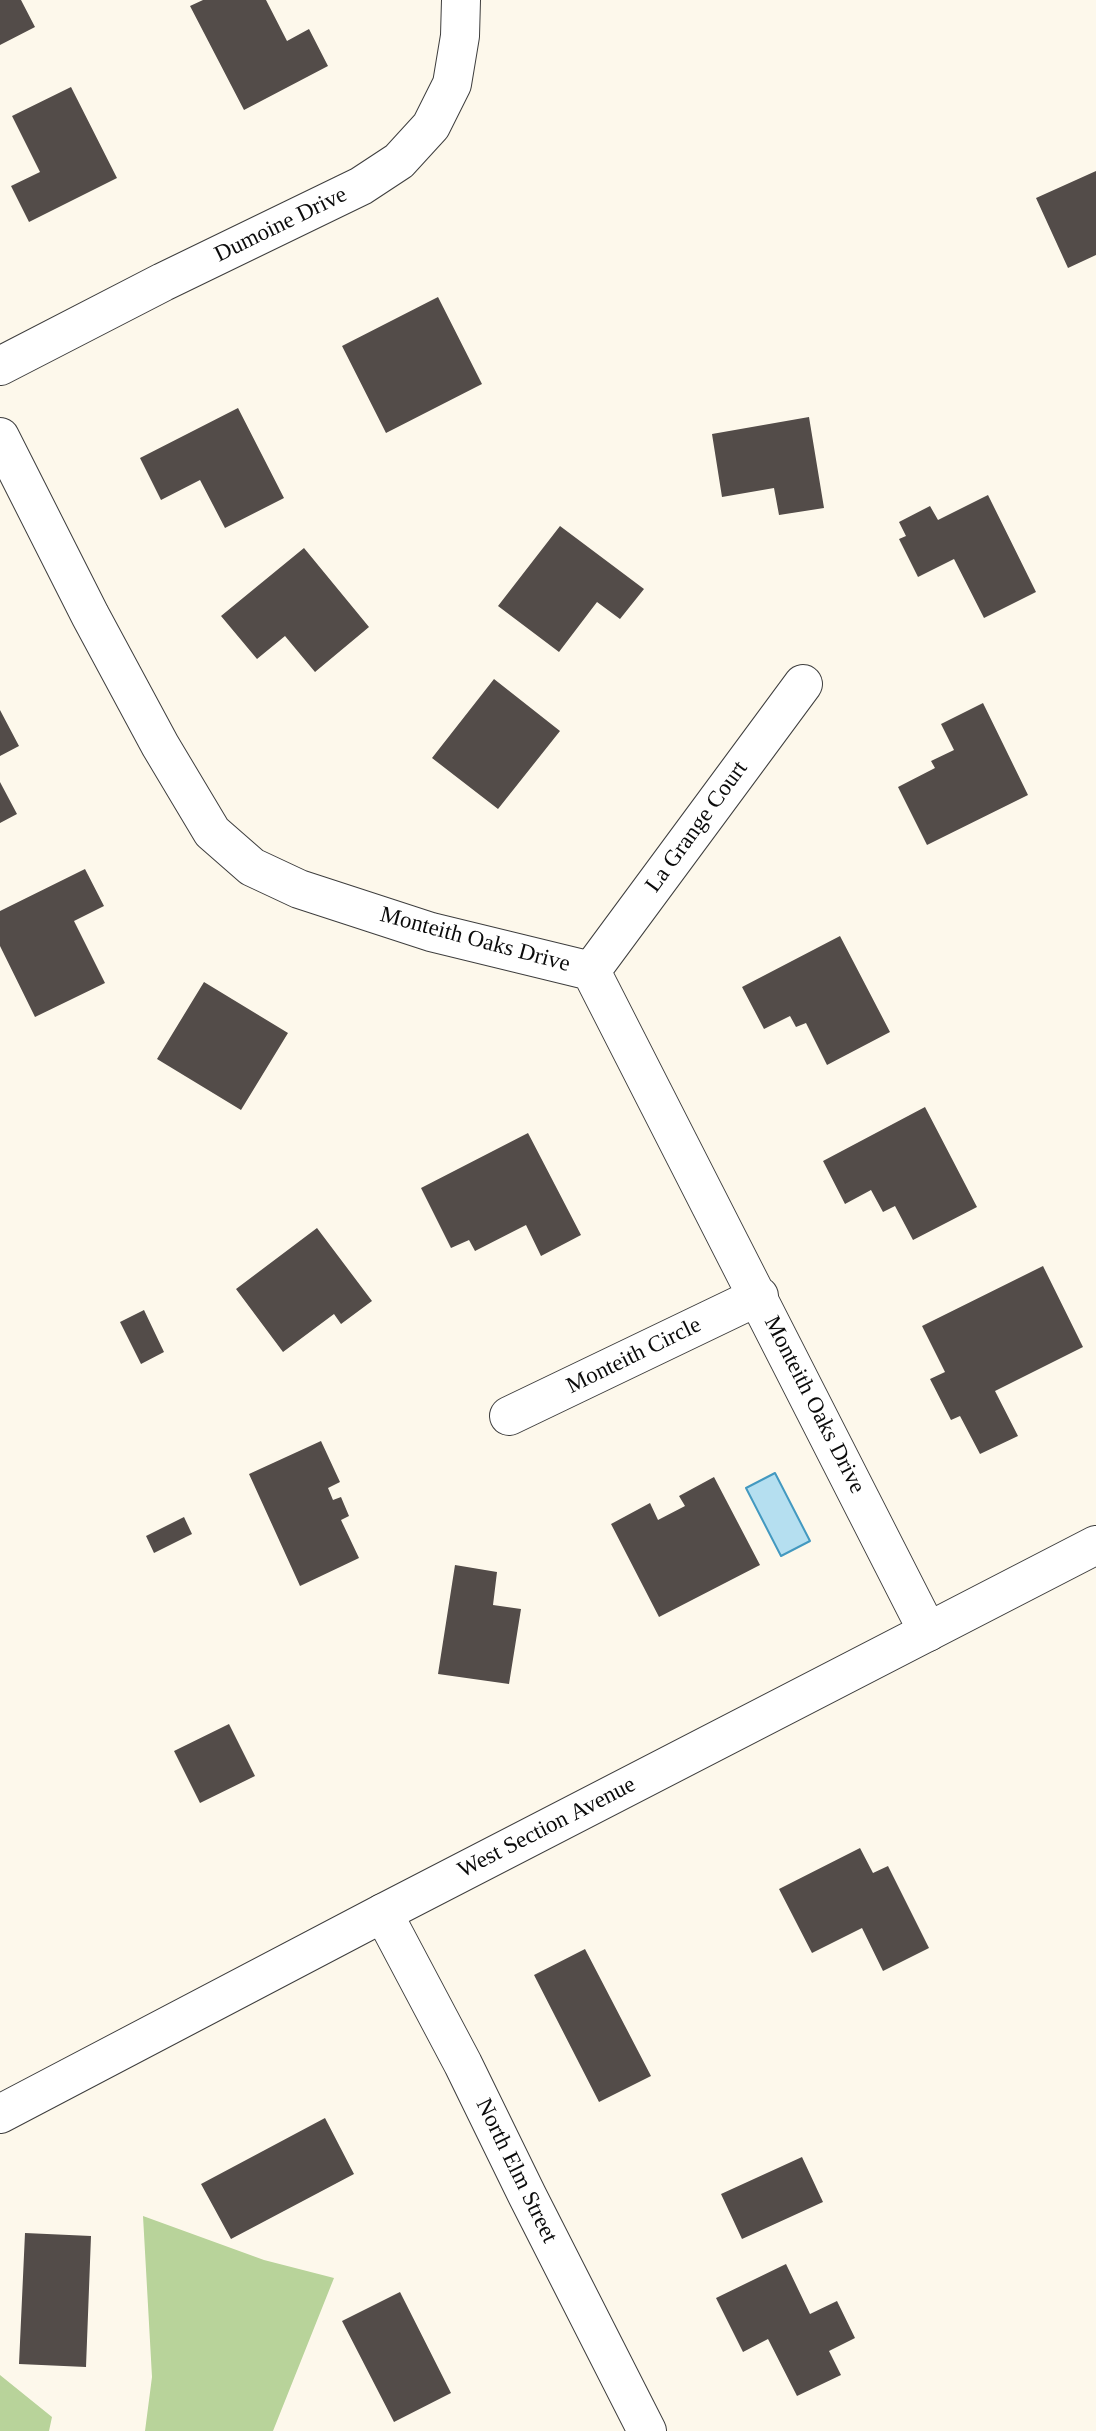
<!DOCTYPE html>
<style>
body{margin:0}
canvas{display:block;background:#fdf8eb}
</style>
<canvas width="1096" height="2431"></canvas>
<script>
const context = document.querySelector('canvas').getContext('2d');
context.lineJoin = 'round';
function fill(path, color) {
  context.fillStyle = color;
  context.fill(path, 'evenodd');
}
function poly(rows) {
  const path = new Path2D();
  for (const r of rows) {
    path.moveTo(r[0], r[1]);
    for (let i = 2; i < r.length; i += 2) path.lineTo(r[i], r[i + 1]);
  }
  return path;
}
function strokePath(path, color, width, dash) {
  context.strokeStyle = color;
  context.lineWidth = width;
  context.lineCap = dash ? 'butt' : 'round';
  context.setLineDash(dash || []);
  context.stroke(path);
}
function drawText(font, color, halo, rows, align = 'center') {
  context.font = font + ' Georgia,serif';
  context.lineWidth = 7;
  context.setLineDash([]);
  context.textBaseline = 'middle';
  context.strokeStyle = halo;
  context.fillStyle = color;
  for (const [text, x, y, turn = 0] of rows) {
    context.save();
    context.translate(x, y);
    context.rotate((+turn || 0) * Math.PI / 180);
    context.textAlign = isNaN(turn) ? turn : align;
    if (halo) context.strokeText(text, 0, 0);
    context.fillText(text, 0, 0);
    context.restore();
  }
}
const forest = poly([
 [143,2216,264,2260,334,2278,273,2431,145,2431,152,2377],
 [0,2375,52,2417,49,2431,0,2431]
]);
const water = poly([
 [775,1473,810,1541,781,1556,746,1488,775,1473]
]);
const building = poly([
 [0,0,21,0,35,27,0,45],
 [203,0,266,0,287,41,309,29,328,66,244,110,190,6],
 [71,87,117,178,29,222,11,186,40,172,12,116],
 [1096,171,1096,255,1068,268,1036,198],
 [438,297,482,384,386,433,342,346],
 [238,408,284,498,225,528,200,480,161,500,140,458],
 [809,417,824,508,779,515,774,488,722,497,712,434],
 [988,495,1036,592,984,618,954,559,918,577,899,539,906,536,899,522,930,506,938,520],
 [560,526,644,589,620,619,597,602,559,652,498,606],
 [304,548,369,627,315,672,285,636,257,659,221,616],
 [494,679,560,731,498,809,432,758],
 [983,703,1028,795,927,845,898,787,935,768,931,761,954,750,941,724],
 [0,710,19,746,0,756],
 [0,782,17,814,0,823],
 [85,869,104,906,74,921,105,983,35,1017,0,946,0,911],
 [840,936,890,1032,827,1065,806,1023,796,1027,790,1016,764,1029,742,987],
 [204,982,288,1033,241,1110,157,1059],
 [925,1107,977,1207,913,1240,895,1206,883,1212,871,1190,845,1204,823,1161],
 [528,1133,581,1235,541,1256,526,1225,475,1251,469,1240,451,1248,421,1188],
 [317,1228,372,1301,341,1324,334,1314,283,1352,236,1289],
 [1043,1266,1083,1347,995,1391,1018,1436,980,1454,960,1416,951,1420,930,1379,945,1372,922,1326],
 [144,1310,164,1352,141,1364,120,1322],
 [321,1441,340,1482,328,1488,333,1500,341,1497,349,1516,341,1520,359,1558,300,1586,249,1474],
 [714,1477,760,1565,659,1617,611,1524,650,1503,658,1520,685,1506,679,1496],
 [184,1517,192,1534,154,1553,146,1536],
 [455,1565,497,1572,493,1605,521,1609,509,1684,438,1674],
 [229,1724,255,1776,200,1803,174,1751],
 [860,1848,873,1873,888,1866,929,1948,883,1971,862,1928,812,1953,779,1889],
 [585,1949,651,2076,599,2102,534,1975],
 [325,2118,354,2174,231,2239,201,2184],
 [802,2157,823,2202,742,2239,721,2194],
 [25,2233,91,2236,86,2367,19,2364],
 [786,2264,810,2314,837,2301,855,2338,829,2351,841,2375,797,2396,768,2339,743,2352,716,2298],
 [400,2292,451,2393,394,2422,342,2321]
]);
const minor = poly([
 [0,366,163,282,361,186,399,161,431,126,452,84,460,36,461,0],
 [0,437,90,615,160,745,212,832,252,867,299,889,431,932,591,971,928,1632],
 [591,971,803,684],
 [509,1416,759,1296],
 [383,1913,463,2064,527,2195,647,2431]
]);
const tertiary = poly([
 [0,2114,383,1913,1096,1545]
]);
const streetNames = [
 ["Dumoine Drive",281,225,-26],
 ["La Grange Court",697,827,-54],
 ["Monteith Oaks Drive",475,940,15],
 ["Monteith Circle",634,1356,-26],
 ["Monteith Oaks Drive",814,1405,63],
 ["West Section Avenue",547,1828,-27],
 ["North Elm Street",516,2171,64]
];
fill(forest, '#b8d39a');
fill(water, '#b5dff0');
strokePath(water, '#4399c0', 2);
fill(building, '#534c49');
strokePath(minor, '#3e3e3e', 40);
strokePath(tertiary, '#3e3e3e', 40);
strokePath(minor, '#fff', 38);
strokePath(tertiary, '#fff', 38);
drawText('23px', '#0b0b0b', '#fff', streetNames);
</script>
